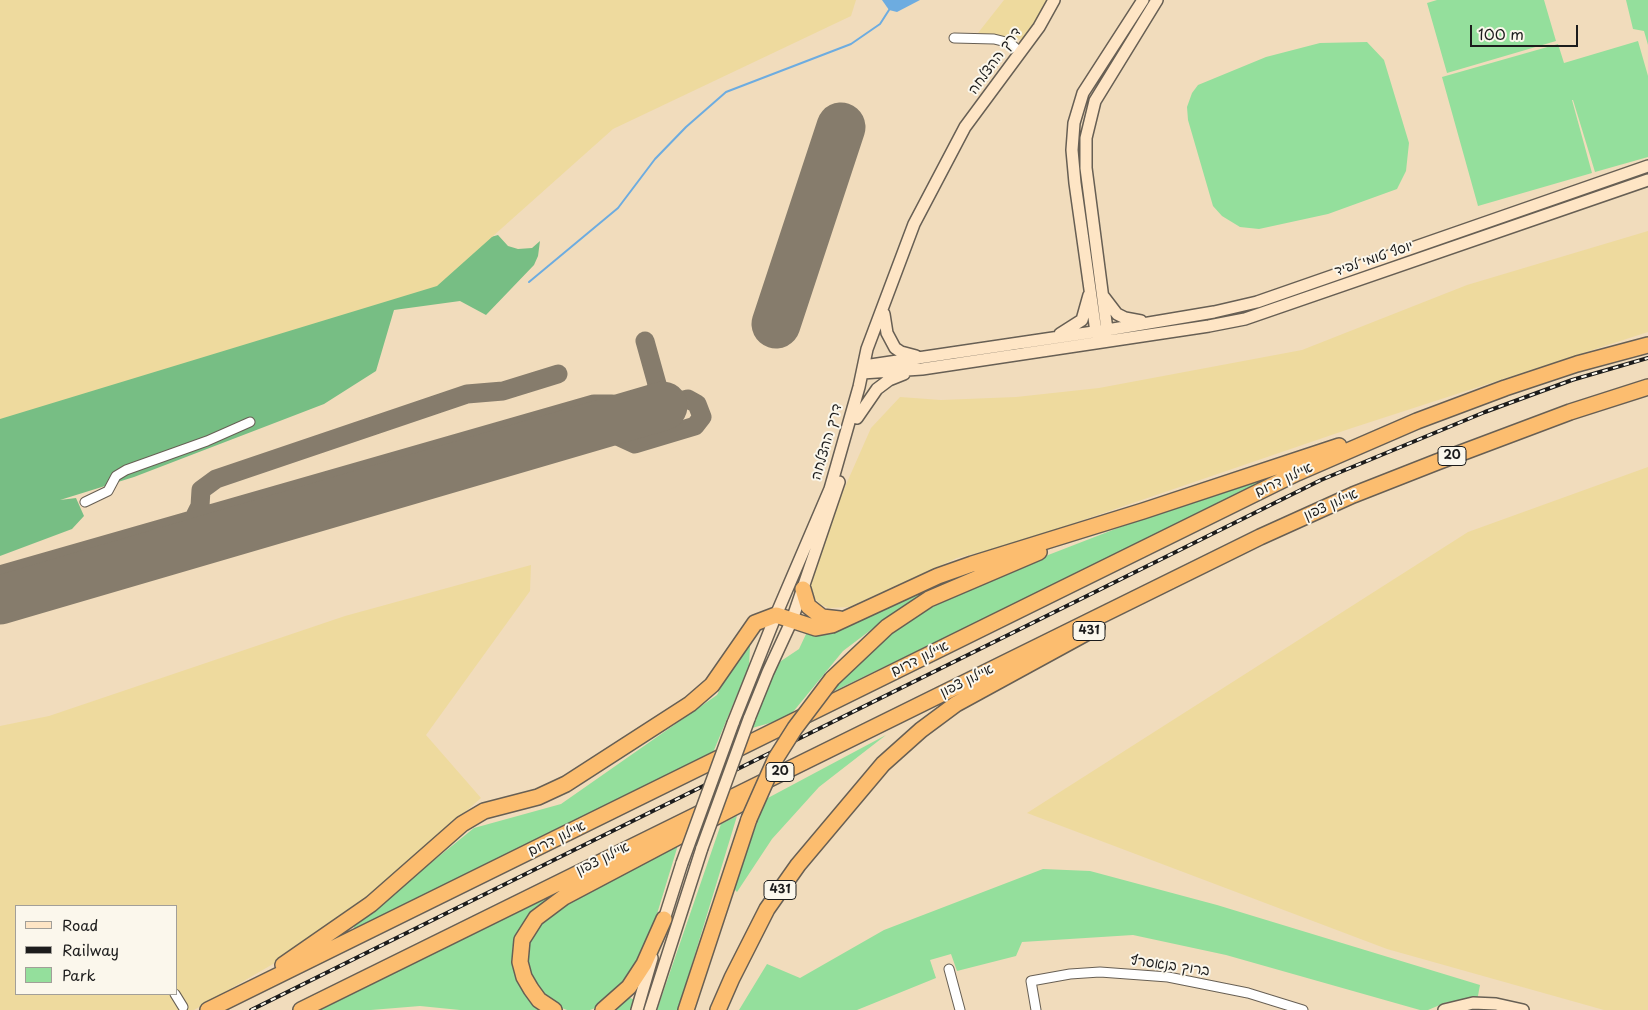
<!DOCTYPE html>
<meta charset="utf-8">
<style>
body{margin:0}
#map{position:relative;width:1648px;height:1010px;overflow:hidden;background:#f1dcbc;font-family:"Playpen Sans",sans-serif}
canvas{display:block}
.legend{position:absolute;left:15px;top:905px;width:162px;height:90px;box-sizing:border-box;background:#fbf7ec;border:1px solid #a29f99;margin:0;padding:6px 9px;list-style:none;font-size:15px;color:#1c1c1c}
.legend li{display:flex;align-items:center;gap:10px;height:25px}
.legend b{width:25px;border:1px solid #a29f99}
.scale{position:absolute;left:1470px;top:25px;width:108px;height:22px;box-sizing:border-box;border:2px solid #1c1c1c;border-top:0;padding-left:6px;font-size:15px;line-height:18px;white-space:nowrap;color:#1c1c1c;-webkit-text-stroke:4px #fbf7ec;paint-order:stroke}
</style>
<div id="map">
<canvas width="1648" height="1010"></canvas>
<ul class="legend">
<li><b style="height:6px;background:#fee5c5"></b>Road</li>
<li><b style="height:6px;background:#1c1c1c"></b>Railway</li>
<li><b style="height:14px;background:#94df9c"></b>Park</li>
</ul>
<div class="scale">100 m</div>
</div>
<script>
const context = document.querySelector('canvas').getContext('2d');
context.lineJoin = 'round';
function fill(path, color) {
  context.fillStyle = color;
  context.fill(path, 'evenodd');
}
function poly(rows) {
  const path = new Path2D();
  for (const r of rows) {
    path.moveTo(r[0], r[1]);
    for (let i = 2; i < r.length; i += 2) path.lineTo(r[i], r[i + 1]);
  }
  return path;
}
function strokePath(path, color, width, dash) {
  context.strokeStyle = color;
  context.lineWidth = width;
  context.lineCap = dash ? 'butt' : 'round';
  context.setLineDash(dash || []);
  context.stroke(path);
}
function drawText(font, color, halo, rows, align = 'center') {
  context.font = font + ' "Playpen Sans","Playpen Sans Hebrew",sans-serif';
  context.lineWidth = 4;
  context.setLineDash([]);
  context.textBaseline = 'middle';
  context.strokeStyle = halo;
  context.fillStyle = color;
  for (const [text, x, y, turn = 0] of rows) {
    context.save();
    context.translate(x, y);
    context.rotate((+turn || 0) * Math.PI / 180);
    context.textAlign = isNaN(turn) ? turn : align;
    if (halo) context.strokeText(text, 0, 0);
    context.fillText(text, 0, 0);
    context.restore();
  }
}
const green = poly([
 [1437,0,1544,0,1556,41,1447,73,1427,3],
 [1626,0,1648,0,1648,45,1644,31,1633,29],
 [1638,41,1648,76,1648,157,1595,172,1573,100,1572,100,1592,173,1478,206,1442,77,1558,44,1564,63],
 [1367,42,1384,60,1409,143,1406,171,1397,189,1328,214,1259,229,1240,227,1222,216,1213,206,1188,120,1187,107,1192,93,1198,85,1266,57,1320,43],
 [1311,458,1172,528,832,692,868,651,917,616,947,599,994,576,1252,476],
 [923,588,928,592,884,620,843,651,788,718,752,728,774,670,781,661,799,649,807,632],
 [747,639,750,646,749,666,712,755,357,933,353,926,474,828,561,804,717,695],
 [886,735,819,787,772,839,737,892,733,888,766,799],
 [737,816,678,1010,657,1010,721,824],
 [678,845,650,937,630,976,598,1007,590,1010,567,1010,554,1005,535,987,525,961,530,934,557,908],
 [1043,869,1090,871,1217,905,1480,985,1477,1001,1447,1002,1428,1010,1420,1010,1226,955,1133,935,1022,942,1016,956,957,971,951,954,930,960,936,978,857,1010,739,1010,767,964,800,978,884,930],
 [545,896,545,901,531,913,520,928,513,945,512,954,520,987,540,1010,460,1010,420,1006,371,1010,319,1010],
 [628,997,635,1000,631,1010,616,1010]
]);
const forest = poly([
 [498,235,508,246,518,249,532,248,540,241,538,256,534,265,486,315,460,301,394,310,376,371,324,404,134,477,60,500,76,498,84,516,72,529,0,556,0,372]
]);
const sand = poly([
 [0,0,856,0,851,16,613,129,437,286,0,419],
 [1004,0,1048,0,1023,40,978,33],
 [1648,231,1648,332,1352,428,1013,544,957,558,849,607,828,608,820,604,809,592,807,586,841,496,871,428,900,397,941,400,1016,397,1099,388,1302,350,1467,285],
 [1648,467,1648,1010,1604,1010,1387,949,1027,813,1468,532],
 [531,565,530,591,426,735,481,798,375,892,273,964,194,1010,0,1010,0,726,49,716,345,616],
 [16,906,176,906,176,994,16,994]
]);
const water = poly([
 [882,0,920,0,897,12,889,10]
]);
const stream = poly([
 [529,282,618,208,655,159,686,127,726,92,851,44,880,24,889,10]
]);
const taxiway = poly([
 [596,426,635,444,695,426,702,417,697,404,688,399,663,406],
 [193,519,594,404,612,404,621,409,649,400,655,393,657,384,645,341],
 [195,543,191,524,200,506,201,490,216,479,467,394,503,391,558,374],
 [0,575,192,520]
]);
const runway = poly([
 [776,324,841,127],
 [0,600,663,406]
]);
const street = poly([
 [954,38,994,39,1010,43,1020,52],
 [85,502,108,491,116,476,126,470,207,441,250,422],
 [949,969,960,1010],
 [175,994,183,1007],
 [1036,1010,1031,981,1070,974,1100,972,1168,977,1248,993,1303,1010]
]);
const secondary = poly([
 [1104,297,1117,314,1125,318,1141,321],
 [884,314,887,333,895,348,901,352,916,356],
 [1060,334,1082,320,1089,295],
 [1105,336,1107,330,1086,168,1086,138,1095,101,1157,0],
 [1100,337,1096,332,1075,183,1072,150,1074,123,1083,93,1143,0],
 [864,366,1107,330,1214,312,1257,302,1648,166],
 [862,373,922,369,1209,326,1245,319,1648,180],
 [857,418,877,389,889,380,904,374],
 [749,719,768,672,792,620,839,482],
 [733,723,776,615,830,489,859,387,867,349,914,224,965,127,1039,27,1054,0],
 [662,926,682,863],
 [637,1010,652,958],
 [650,1010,702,848],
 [1444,1010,1473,1003,1496,1004,1523,1010]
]);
const highway = poly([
 [803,589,808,606,822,617,840,619],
 [832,679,887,627,929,599,1039,552],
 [283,965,371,904,462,824,484,811,538,797,566,784,690,704,712,685,755,623,776,615,816,628,832,625,938,576,972,564,1143,511,1339,446],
 [208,1010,1297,473,1417,421,1505,388,1577,364,1648,345],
 [301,1010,1260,537,1353,495,1437,462,1570,412,1648,387],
 [554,1010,539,1000,531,989,524,977,520,962,522,940,536,918,564,897,757,795],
 [603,1010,629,987,644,964,664,919],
 [686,1010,749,819],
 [718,1010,732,978,767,909,798,865,883,764,921,730,956,704,1097,627]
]);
const rail = poly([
 [251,1010,1321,480,1485,412,1572,380,1648,358]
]);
const secondaryBridge = poly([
 [702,848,749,719],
 [682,863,733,723]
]);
const highwayBridge = poly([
 [749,819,776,758,795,728,832,679]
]);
const shields = [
 [1452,456,28],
 [1089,631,32],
 [780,772,28],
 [780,890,32]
];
const shieldNames = [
 ["20",1452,456],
 ["431",1089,631],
 ["20",780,772],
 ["431",780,890]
];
const streetNames = [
 ["דרך ההצלחה",995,61,-54],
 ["יוסף טומי לפיד",1374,259,-19],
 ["דרך ההצלחה",827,442,-74],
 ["איילון דרום",1284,480,-25],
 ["איילון צפון",1331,505,-24],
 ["איילון דרום",920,659,-26],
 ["איילון צפון",967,681,-26],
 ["איילון דרום",557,839,-26],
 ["איילון צפון",603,859,-26],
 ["ברוך בנאסרף",1170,966,8]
];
fill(green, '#94df9c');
fill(forest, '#77be84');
fill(sand, '#eeda9e');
fill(water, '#6dace0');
strokePath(stream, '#6dace0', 2);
strokePath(taxiway, '#867c6c', 19);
strokePath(runway, '#867c6c', 49);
strokePath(street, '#675f54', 11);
strokePath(secondary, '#675f54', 14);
strokePath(highway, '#675f54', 18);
strokePath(street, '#fff', 9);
strokePath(secondary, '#fee5c5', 11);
strokePath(highway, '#fcbd6f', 15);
strokePath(rail, '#1c1c1c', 4);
strokePath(rail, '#fbf7ec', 2, [5.5]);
strokePath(secondaryBridge, '#675f54', 14, []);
strokePath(highwayBridge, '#675f54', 18, []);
strokePath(secondaryBridge, '#fee5c5', 11);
strokePath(highwayBridge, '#fcbd6f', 15);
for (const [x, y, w] of shields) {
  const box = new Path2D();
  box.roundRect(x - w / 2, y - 9.5, w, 19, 4);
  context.fillStyle = '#fbf7ec';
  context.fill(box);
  strokePath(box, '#1c1c1c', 1);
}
drawText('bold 12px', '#1c1c1c', null, shieldNames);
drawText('14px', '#1c1c1c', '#fbf7ec', streetNames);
</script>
